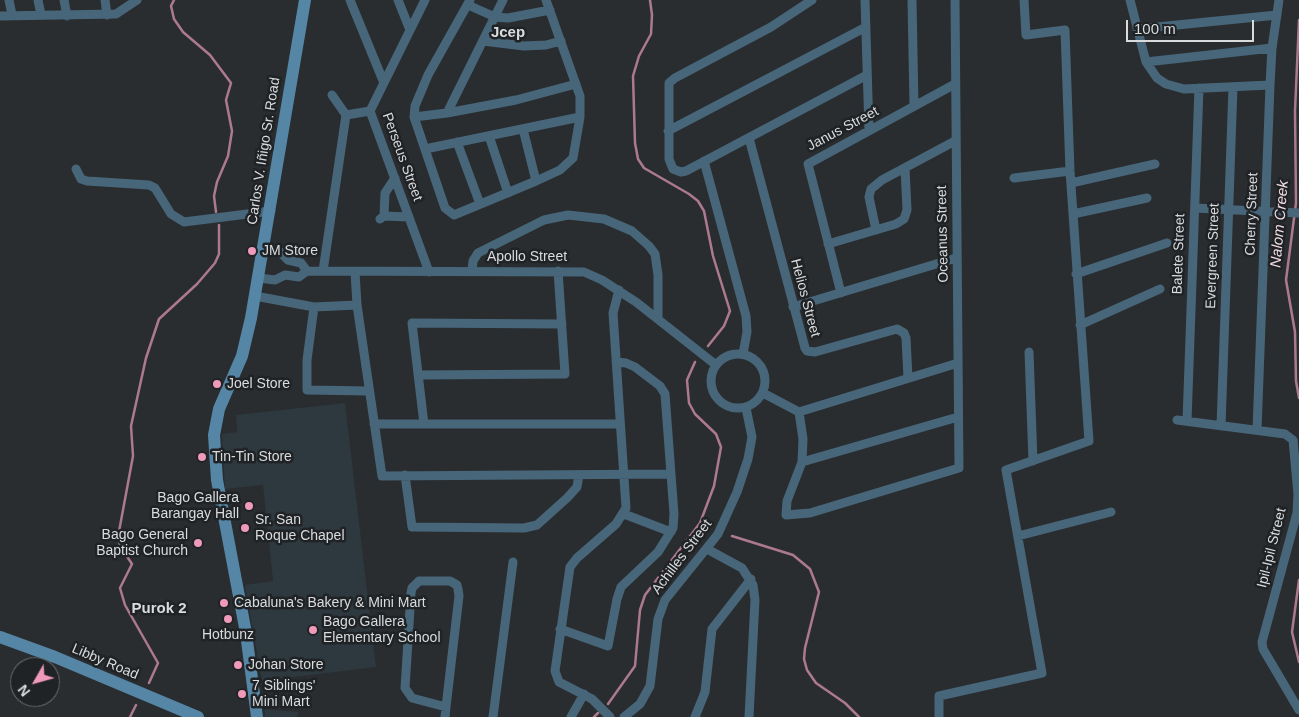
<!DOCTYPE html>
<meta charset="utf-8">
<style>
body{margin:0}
#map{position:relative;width:1299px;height:717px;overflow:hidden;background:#292d30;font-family:Arial,sans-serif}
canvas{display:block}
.north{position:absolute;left:10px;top:657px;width:50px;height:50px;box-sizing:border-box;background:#202326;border:1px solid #6a6d6f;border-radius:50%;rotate:232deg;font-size:14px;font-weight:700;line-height:20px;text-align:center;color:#d9dbdd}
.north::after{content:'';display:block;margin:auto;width:18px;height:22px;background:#ef9ab8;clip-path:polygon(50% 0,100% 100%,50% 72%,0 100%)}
.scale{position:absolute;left:1126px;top:20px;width:128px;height:22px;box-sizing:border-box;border:2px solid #d9dbdd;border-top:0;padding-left:6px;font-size:15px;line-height:18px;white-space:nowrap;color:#d9dbdd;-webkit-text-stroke:4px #202326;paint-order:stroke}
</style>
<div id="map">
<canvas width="1299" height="717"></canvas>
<div class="north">N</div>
<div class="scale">100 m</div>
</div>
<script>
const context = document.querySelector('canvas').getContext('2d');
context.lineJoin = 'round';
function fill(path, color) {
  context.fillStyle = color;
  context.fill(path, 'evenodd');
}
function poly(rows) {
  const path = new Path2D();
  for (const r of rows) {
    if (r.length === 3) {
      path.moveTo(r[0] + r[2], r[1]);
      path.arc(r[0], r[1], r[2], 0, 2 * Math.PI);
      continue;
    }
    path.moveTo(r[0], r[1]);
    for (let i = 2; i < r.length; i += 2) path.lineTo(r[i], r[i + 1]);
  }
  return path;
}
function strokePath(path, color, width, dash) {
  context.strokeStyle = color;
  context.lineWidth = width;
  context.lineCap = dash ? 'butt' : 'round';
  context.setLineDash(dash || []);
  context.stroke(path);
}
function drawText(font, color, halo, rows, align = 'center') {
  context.font = font + ' Arial,sans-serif';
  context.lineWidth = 5;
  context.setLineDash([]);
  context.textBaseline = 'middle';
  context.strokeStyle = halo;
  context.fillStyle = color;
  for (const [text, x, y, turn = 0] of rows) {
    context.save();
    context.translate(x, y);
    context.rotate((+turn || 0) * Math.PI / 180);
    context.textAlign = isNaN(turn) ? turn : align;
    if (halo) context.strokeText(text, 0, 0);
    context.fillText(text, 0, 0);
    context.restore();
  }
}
const built = poly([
 [345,403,376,667,262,681,245,585,273,581,263,485,225,489,222,434,237,432,236,415],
 [265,709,299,712,297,717,265,717]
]);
const stream = poly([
 [174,0,171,6,174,19,183,32,210,55,231,83,226,100,232,131,228,156,217,182,214,196,216,212],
 [650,0,652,15,651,34,639,56,633,76,635,143,638,159,644,168,689,194,698,201,704,211,713,256,730,311,724,326,708,346],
 [1299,20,1295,111,1296,203,1286,280,1295,332,1296,381,1299,398],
 [700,523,709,527],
 [732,536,793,555,810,569,819,592,805,648,804,659,807,670,816,683,845,703,859,717],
 [1299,580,1292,632,1299,662],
 [149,683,158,663,125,605,120,588,132,564,120,546,118,537,133,456,131,426,146,358,159,319,197,284,215,263,219,254,219,225],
 [608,704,635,666,640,610,645,595,700,523,714,486,721,447,716,434,695,414,689,403,687,380,695,362],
 [130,717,136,705],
 [594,717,598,713]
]);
const street = poly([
 [9,0,12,15],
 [38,0,41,15],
 [64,0,67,16],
 [105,0,107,15],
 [350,0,384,83],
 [398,0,410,30],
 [425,0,370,111,429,272],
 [470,0,428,75,415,106,414,117,445,208,454,215,536,181,560,170,573,158,580,117,580,96,546,0],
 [812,0,771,27,675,78,669,83,669,159,673,169,681,172,686,171,867,75],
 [865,0,869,131],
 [912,0,914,106],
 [1130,0,1146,62,1157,78,1166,84,1184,89,1270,85],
 [468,5,495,17,508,18,550,10],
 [0,16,116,14,137,0],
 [1137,29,1277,15],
 [483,41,524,46,546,45,561,41],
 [1146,62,1272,48],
 [332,95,346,115],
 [447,113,503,0],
 [346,115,370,111],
 [414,117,447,113,516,100,576,84],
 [523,129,536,181],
 [668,131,866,27],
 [489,136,508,193],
 [749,138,805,348,807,351,815,352,897,329,904,333,906,338,908,378],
 [457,142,480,204],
 [425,149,580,117],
 [704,161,746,316,747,332,743,354],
 [76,169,81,179,87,181,149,185,155,188,171,214,184,222,271,211],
 [1014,178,1070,171],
 [1071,183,1155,164],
 [1195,208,1299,213],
 [1073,214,1147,198],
 [384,216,385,193,395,178],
 [380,219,384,216,409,217],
 [876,230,869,197,871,189,882,180,955,141],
 [828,244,896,224,904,219,907,210,905,168],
 [264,247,279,251,288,260,301,263,307,271],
 [307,271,584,272,602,280,636,302,716,365],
 [323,271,346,115],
 [472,271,473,261,478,253,544,220,568,215,604,219,632,231,649,246,655,254,658,275,658,318],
 [355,272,357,305,382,476,671,474],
 [1076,274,1167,243],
 [259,278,275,280,285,275,299,277,307,271],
 [841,293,808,164,955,84],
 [255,296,314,307,357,305],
 [314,307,307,360,307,390,369,391],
 [793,307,956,258],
 [1080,325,1160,289],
 [1029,352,1033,461],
 [738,381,27],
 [418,375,565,374,558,271],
 [763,393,799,412,958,363],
 [799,412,803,439,802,462,787,501,786,515,810,513,959,468,955,0],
 [1177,420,1285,434,1293,440,1298,494,1297,513,1262,642,1263,649,1299,710],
 [1187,421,1199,88],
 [374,424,620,424],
 [424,424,412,323,562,324],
 [1221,426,1233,87],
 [1257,430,1270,85,1272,48,1279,0],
 [802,462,958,417],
 [405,475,412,527,524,528,537,525,567,498,577,487,579,475],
 [624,514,671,532],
 [1018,536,1111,512],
 [707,549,742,568,753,585,755,600,749,717],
 [560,629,608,646,617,599,621,587,658,552,673,528,674,514,665,394,660,386,635,367,626,363,616,362],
 [445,717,446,707,459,596,458,589,457,585,450,581,419,581,412,588,411,593,405,688,412,698,446,707],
 [493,717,513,562],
 [571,717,584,694],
 [610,717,592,699,559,682,555,671,570,567,577,558,616,524,626,508,613,313,619,290],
 [624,717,640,704,650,686,658,619,665,600,718,534,737,492,748,459,752,437,746,408],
 [695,717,705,692,712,629,751,579],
 [939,717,939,696,1042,673,1006,470,1089,441,1070,171,1065,30,1026,35,1024,0]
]);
const secondary = poly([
 [0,637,55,657,198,717],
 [257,717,246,633,217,480,214,435,219,409,242,356,251,318,305,0]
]);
const markers = [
 [252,251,5,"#ef9ab8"],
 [217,384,5,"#ef9ab8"],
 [202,457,5,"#ef9ab8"],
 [249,506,5,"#ef9ab8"],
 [245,528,5,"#ef9ab8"],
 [198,543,5,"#ef9ab8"],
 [224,603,5,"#ef9ab8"],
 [228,619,5,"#ef9ab8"],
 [313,630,5,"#ef9ab8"],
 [238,665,5,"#ef9ab8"],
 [242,694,5,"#ef9ab8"]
];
const streetNames = [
 ["Janus Street",843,129,-28],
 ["Carlos V. Iñigo Sr. Road",264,151,-81],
 ["Perseus Street",402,157,70],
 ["Cherry Street",1252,214,-88],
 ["Oceanus Street",943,234,-91],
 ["Balete Street",1179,254,-88],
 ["Evergreen Street",1213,256,-88],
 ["Apollo Street",527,257],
 ["Helios Street",805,298,75],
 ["Ipil-Ipil Street",1272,548,-76],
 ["Achilles Street",682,557,-53],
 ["Libby Road",105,662,23]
];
const poiNames = [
 ["JM Store",262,251],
 ["Joel Store",227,384],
 ["Tin-Tin Store",212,457],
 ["Bago Gallera",239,498,"right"],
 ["Barangay Hall",239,514,"right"],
 ["Sr. San",255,520],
 ["Roque Chapel",255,536],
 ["Bago General",188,535,"right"],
 ["Baptist Church",188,551,"right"],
 ["Cabaluna's Bakery & Mini Mart",234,603],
 ["Bago Gallera",323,622],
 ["Elementary School",323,638],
 ["Hotbunz",228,635,"center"],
 ["Johan Store",248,665],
 ["7 Siblings'",252,686],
 ["Mini Mart",252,702]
];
const neighbourhoodNames = [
 ["Jcep",508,33],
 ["Purok 2",159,609]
];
const waterNames = [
 ["Nalom Creek",1280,224,-85]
];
fill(built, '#2e383f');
strokePath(stream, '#ad798e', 2.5);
strokePath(street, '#48667a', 9);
strokePath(secondary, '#5586a5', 12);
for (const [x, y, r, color] of markers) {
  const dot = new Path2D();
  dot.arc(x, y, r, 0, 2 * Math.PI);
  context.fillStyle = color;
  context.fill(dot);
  strokePath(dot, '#202326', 2);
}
drawText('14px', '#d9dbdd', '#202326', streetNames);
drawText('14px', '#d9dbdd', '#202326', poiNames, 'left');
drawText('bold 15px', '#d9dbdd', '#202326', neighbourhoodNames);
drawText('italic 15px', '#f2dbe2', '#202326', waterNames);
</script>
